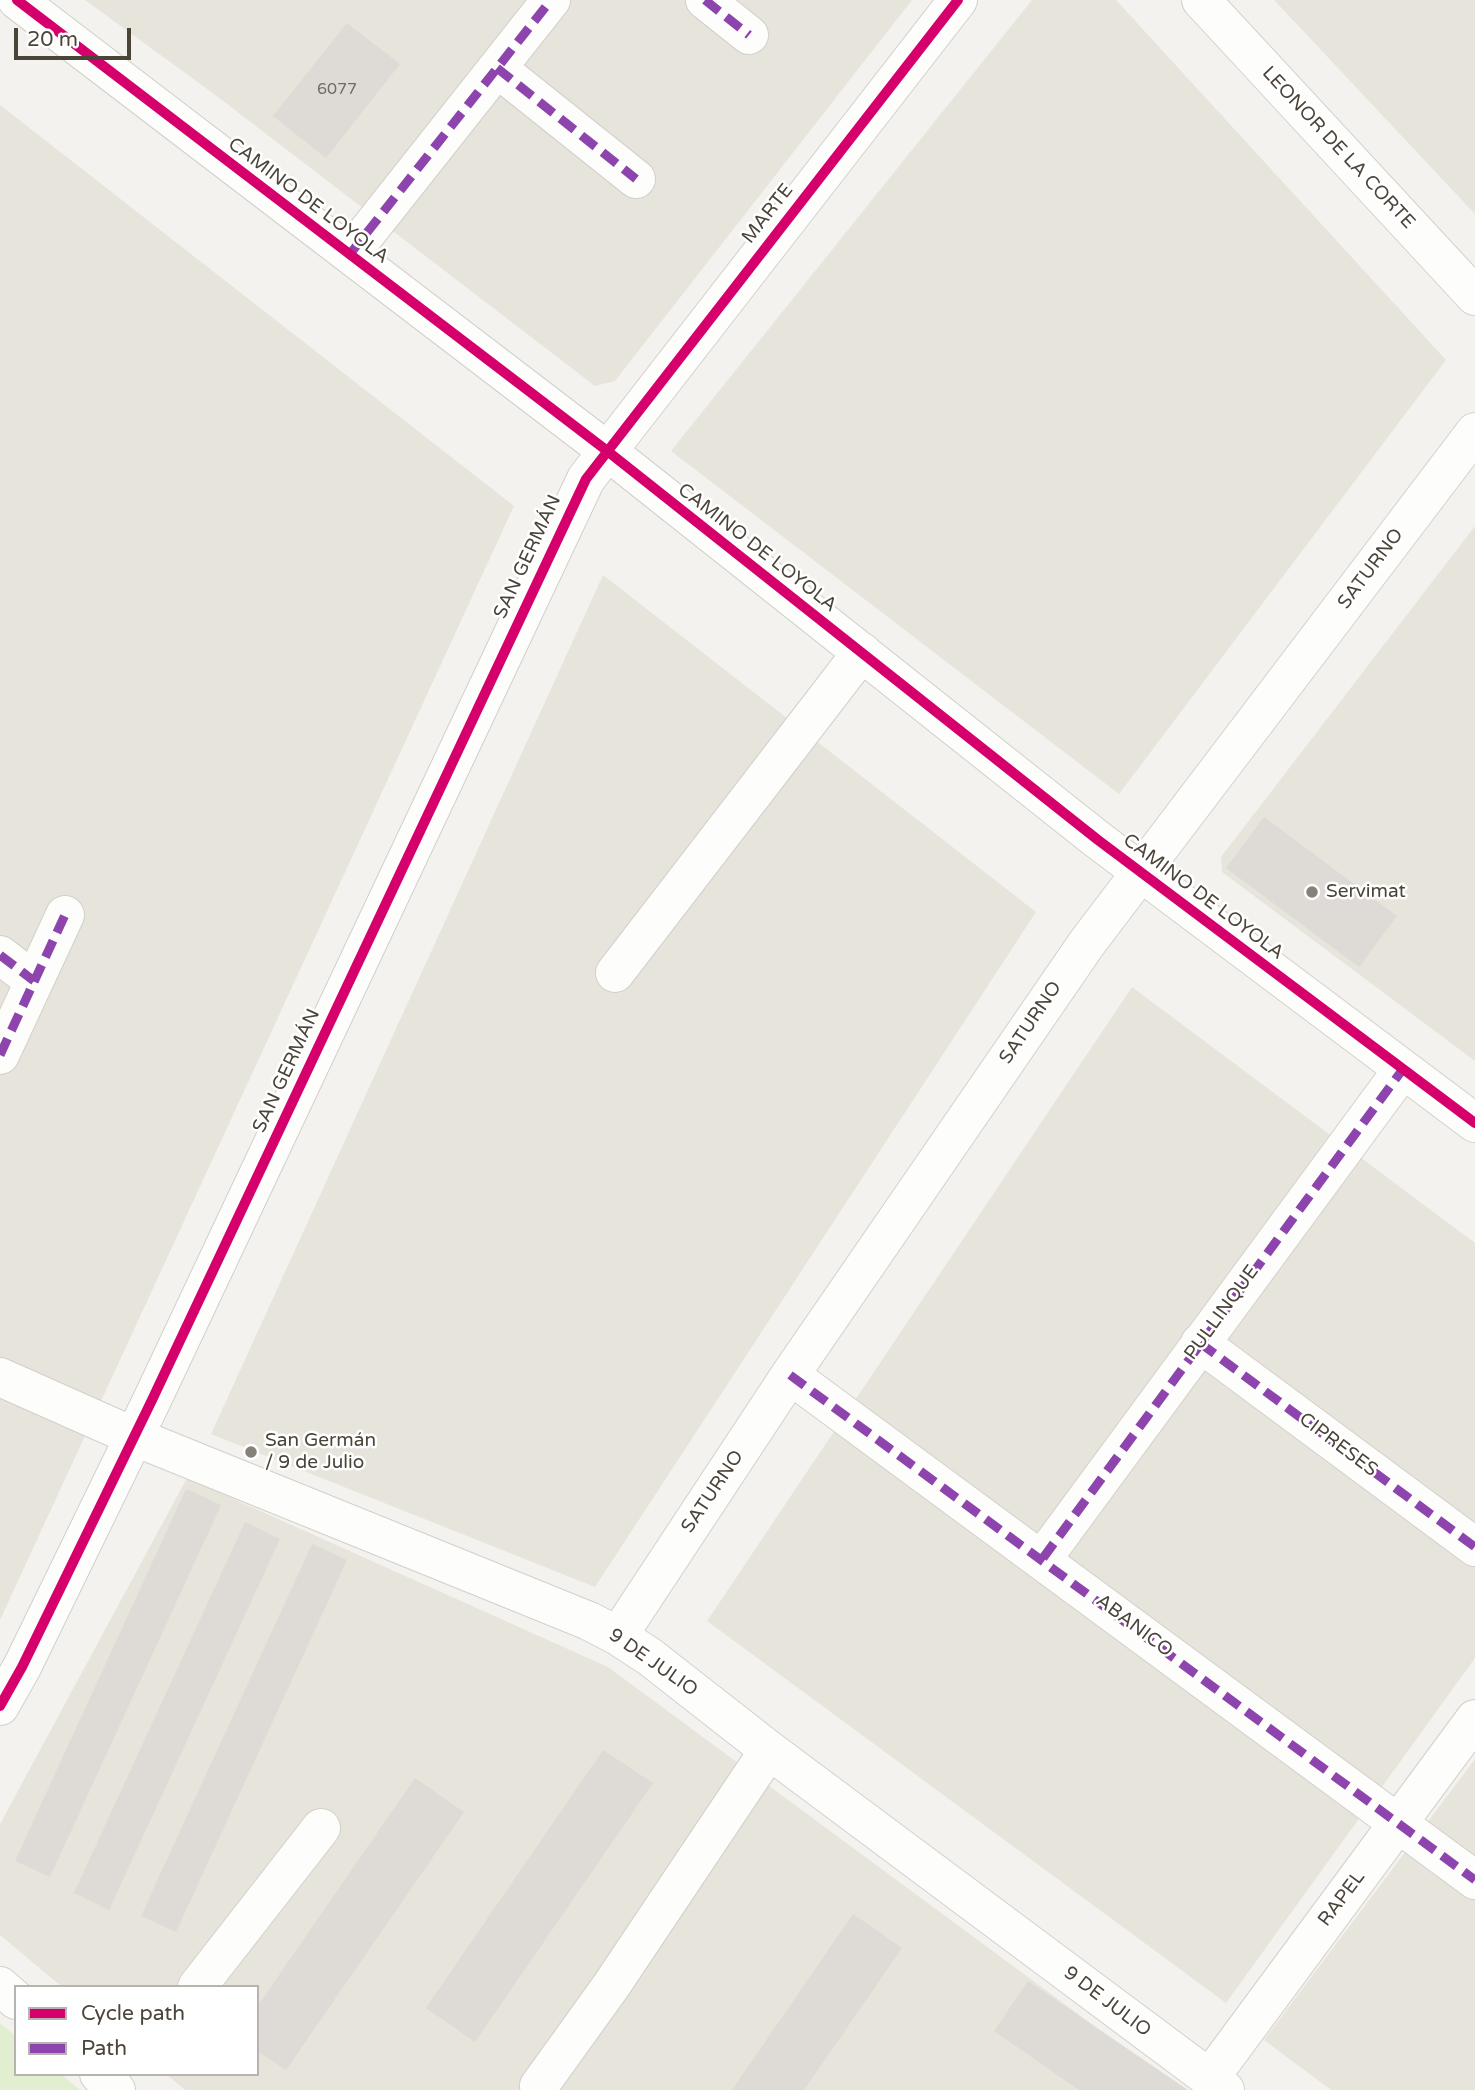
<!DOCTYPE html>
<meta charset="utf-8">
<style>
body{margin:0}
#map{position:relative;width:1475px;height:2090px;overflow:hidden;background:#f4f2ee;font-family:"Varela Round",sans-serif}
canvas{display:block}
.legend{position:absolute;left:14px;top:1985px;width:245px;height:91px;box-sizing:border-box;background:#fff;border:2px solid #b7b4b0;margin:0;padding:9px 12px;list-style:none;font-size:21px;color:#4b4439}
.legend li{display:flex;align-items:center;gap:14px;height:35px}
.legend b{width:35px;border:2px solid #b7b4b0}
.scale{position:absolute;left:14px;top:28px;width:117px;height:32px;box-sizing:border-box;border:4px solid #4b4439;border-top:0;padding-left:9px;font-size:21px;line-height:24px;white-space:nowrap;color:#4b4439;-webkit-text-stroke:5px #fff;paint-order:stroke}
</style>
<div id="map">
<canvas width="1475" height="2090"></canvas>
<ul class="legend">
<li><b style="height:9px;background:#d6006c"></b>Cycle path</li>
<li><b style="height:9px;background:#8e44ad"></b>Path</li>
</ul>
<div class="scale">20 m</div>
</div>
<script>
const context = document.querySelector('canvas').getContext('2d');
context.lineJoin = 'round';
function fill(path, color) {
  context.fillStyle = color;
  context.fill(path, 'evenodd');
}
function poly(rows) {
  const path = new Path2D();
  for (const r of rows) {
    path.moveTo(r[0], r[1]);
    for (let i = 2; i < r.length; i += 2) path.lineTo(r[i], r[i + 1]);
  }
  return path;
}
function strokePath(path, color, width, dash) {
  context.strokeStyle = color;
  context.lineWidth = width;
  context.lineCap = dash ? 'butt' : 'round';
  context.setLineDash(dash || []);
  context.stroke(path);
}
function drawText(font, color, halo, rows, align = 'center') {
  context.font = font + ' "Varela Round",sans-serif';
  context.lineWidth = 5;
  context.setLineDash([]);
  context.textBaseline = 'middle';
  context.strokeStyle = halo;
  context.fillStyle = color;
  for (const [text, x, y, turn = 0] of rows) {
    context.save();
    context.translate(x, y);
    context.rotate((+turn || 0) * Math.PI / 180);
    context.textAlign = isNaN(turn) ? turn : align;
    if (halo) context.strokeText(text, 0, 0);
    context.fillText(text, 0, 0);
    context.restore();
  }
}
const residential = poly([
 [85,0,912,0,615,381,595,386,214,94],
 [1032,0,1116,0,1446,360,1119,794,671,451],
 [1274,0,1475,0,1475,214],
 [0,105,514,506,0,1620],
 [1475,526,1475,1061,1222,872,1221,857],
 [603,575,1036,912,595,1587,211,1434],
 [1132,987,1475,1243,1475,1658,1226,2003,707,1621],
 [187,1478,608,1667,1181,2090,185,2090,166,2074,257,2074,257,1987,62,1987,0,1935,0,1824],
 [1475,1759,1475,2090,1331,2090,1264,2040]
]);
const green = poly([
 [0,2023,16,2036,16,2074,61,2074,80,2090,0,2090]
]);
const building = poly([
 [347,23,400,64,326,158,273,116],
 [1264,817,1397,916,1359,967,1226,868],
 [186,1489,221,1505,50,1877,15,1861],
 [245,1522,280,1539,109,1910,74,1893],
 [312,1544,347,1560,176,1932,141,1916],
 [603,1750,653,1783,475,2042,426,2008],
 [415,1778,464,1812,286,2070,257,2051,257,2007],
 [853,1914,902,1948,804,2090,732,2090],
 [1028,1981,1188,2090,1079,2090,994,2031]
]);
const minor = poly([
 [17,0,606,450,1098,840,1475,1123],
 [705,0,749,35],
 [1201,0,1475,296],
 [497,68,636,179],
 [350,254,551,0],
 [0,955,34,981],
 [615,973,862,652],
 [0,1055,65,915],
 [1200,1343,1475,1547],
 [790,1375,1475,1880],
 [0,1377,135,1437,589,1621,618,1636,650,1657,769,1750,1225,2090],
 [1043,1558,1403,1069],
 [618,1636,790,1375,1087,943,1475,432],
 [0,1706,22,1667,152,1400,586,479,958,0],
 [0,1986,16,2000],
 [197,1987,321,1828],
 [99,2074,116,2090],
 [1209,2079,1475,1719],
 [540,2090,539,2086,611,1986,769,1750]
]);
const quiet = poly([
 [705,0,749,35],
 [497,68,636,179],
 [350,254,551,0],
 [0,955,34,981],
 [0,1055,65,915],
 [1200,1343,1475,1547],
 [790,1375,1475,1880],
 [1043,1558,1403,1069]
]);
const cycleway = poly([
 [17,0,606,450,1098,840,1475,1123],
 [0,1706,22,1667,152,1400,586,479,958,0]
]);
const markers = [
 [1312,892,7,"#868178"],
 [251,1452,7,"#868178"]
];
const numberNames = [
 ["6077",337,90]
];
const streetNames = [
 ["LEONOR DE LA CORTE",1338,148,47],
 ["CAMINO DE LOYOLA",308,201,37],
 ["MARTE",768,214,-52],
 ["CAMINO DE LOYOLA",757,548,38],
 ["SAN GERMÁN",528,557,-65],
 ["SATURNO",1371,569,-53],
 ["CAMINO DE LOYOLA",1203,897,37],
 ["SATURNO",1031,1023,-56],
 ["SAN GERMÁN",287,1071,-65],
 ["PULLINQUE",1222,1313,-54],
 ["CIPRESES",1338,1445,37],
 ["SATURNO",713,1492,-56],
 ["ABANICO",1134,1626,37],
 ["9 DE JULIO",653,1663,35],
 ["RAPEL",1342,1899,-53],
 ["9 DE JULIO",1107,2002,37]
];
const poiNames = [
 ["Servimat",1326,892],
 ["San Germán",265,1441],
 ["/ 9 de Julio",265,1463]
];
fill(residential, '#e7e4dc');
fill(green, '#e1eecf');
fill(building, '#dedbd6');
strokePath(minor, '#d2d0cb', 40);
strokePath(minor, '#fdfdfc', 38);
strokePath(quiet, '#8e44ad', 9, [18, 9]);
strokePath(cycleway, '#d6006c', 10);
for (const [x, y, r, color] of markers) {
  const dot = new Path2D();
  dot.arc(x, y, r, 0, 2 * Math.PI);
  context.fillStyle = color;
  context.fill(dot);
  strokePath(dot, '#fff', 2.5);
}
drawText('16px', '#706a61', null, numberNames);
drawText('19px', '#4b4439', '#fff', streetNames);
drawText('19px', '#4b4439', '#fff', poiNames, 'left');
</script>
